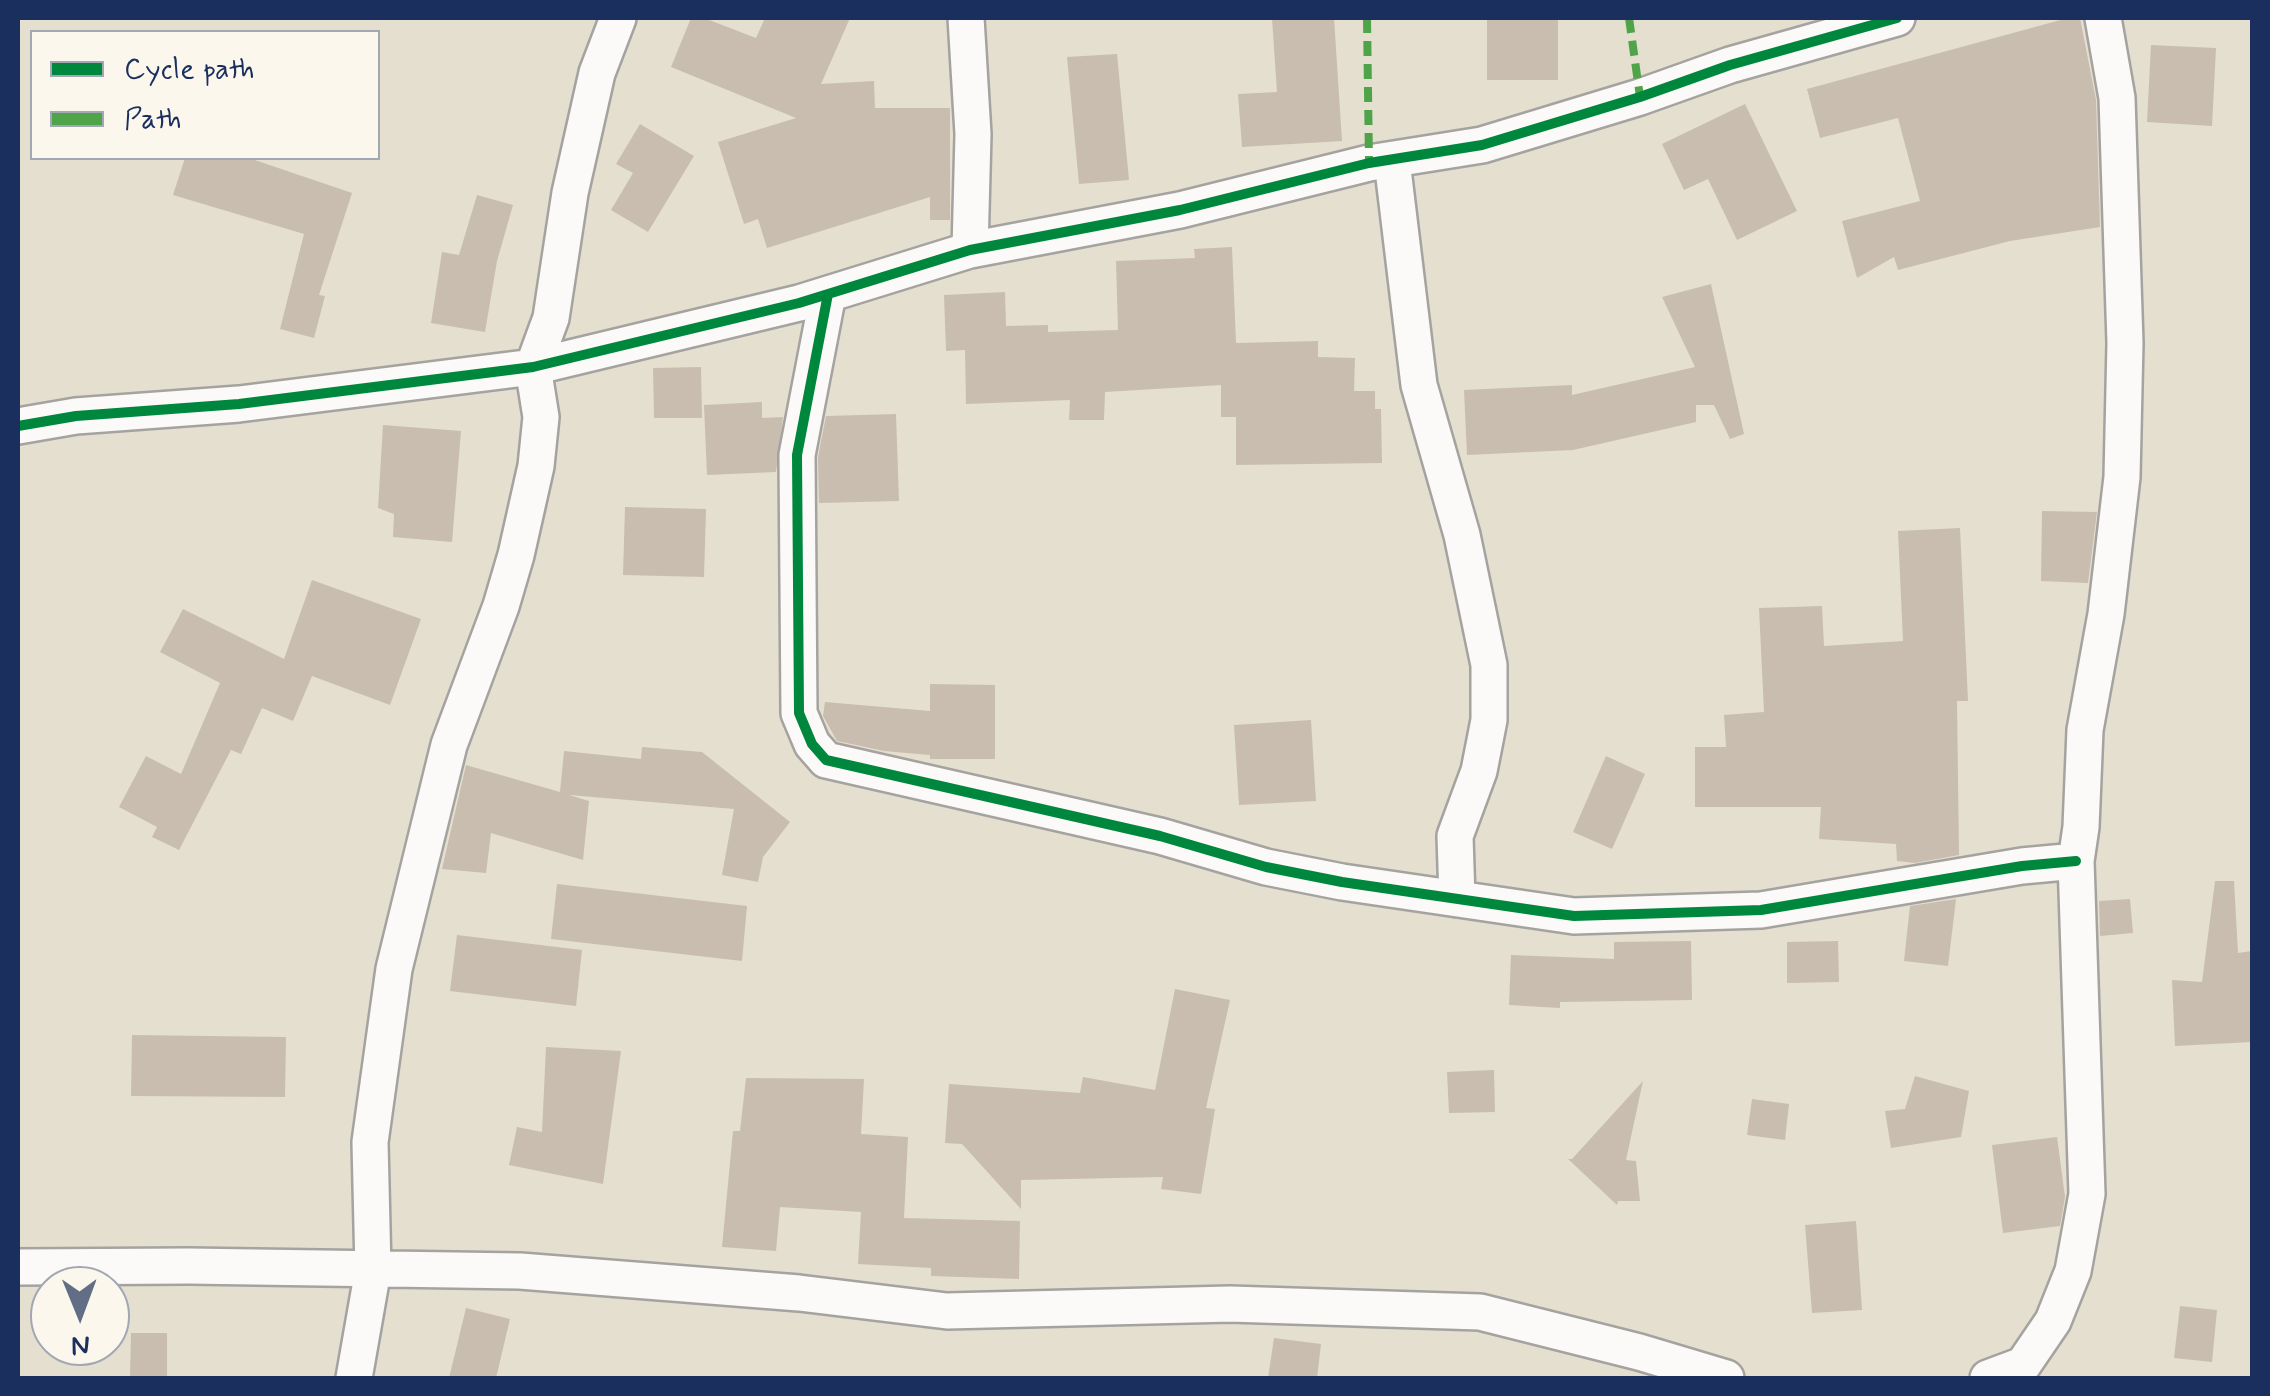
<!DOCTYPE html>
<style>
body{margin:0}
#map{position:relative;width:2270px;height:1396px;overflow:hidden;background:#e5dfcf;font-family:Mynerve,sans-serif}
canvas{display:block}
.frame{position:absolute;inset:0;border:20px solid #1b2f5e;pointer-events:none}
.legend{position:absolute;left:30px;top:30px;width:350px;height:130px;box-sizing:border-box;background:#fbf7ec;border:2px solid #a1a7b3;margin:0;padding:12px 18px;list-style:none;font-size:30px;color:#1b2f5e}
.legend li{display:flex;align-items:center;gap:20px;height:50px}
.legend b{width:50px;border:2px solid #a1a7b3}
.north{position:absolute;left:30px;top:1266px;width:100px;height:100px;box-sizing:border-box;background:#fbf7ec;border:2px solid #a1a7b3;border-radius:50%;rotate:179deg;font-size:28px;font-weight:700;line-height:40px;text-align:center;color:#1b2f5e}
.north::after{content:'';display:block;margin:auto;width:35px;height:45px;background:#626d86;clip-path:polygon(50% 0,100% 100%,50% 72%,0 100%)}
</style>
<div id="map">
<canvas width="2270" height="1396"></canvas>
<div class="frame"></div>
<ul class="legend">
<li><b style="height:12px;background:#00873e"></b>Cycle path</li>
<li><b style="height:12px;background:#4fa44a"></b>Path</li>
</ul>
<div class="north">N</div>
</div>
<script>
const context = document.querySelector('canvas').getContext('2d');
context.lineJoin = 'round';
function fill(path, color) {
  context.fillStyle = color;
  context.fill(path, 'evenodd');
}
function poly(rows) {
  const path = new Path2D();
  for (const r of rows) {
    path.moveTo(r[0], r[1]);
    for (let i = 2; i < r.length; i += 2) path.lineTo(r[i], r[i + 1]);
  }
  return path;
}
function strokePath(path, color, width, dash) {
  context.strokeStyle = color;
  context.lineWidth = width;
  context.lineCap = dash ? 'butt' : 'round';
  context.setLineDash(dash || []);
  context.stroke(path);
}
const building = poly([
 [691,18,704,18,756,38,765,18,850,18,821,84,874,81,875,108,950,108,950,220,930,220,930,197,767,248,758,219,744,224,718,142,796,118,671,67],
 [1272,18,1334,18,1342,141,1242,147,1238,94,1277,92],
 [1487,18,1558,18,1558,80,1487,80],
 [2068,18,2080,18,2096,100,2100,227,2010,241,1898,270,1894,257,1857,278,1842,221,1920,201,1898,118,1820,138,1807,89],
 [2151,45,2216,48,2212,126,2147,122],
 [1117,54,1129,180,1079,184,1067,57],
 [1745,104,1797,211,1737,240,1708,179,1684,190,1662,144],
 [640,124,694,156,648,232,611,210,633,173,616,164],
 [185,158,249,158,352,193,319,295,325,296,314,338,280,329,304,234,173,195],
 [477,195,513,205,497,261,485,332,431,323,442,252,459,255],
 [1232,247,1236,343,1318,341,1318,357,1355,358,1354,391,1375,391,1375,409,1381,409,1382,463,1236,465,1236,417,1221,417,1221,385,1105,392,1104,420,1069,420,1070,400,966,404,965,350,946,351,944,295,1005,292,1006,326,1048,325,1048,332,1118,330,1116,261,1195,258,1194,249],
 [1711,284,1744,434,1730,439,1714,405,1696,405,1696,422,1573,450,1467,455,1464,390,1572,385,1572,395,1695,367,1662,297],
 [701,367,702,418,654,418,653,368],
 [762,402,762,418,783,417,776,472,707,475,704,405],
 [896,414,899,501,819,503,818,457,826,416],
 [383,425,461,431,452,542,393,537,394,514,378,508],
 [625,507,706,509,704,577,623,575],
 [2042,511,2097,512,2088,583,2041,581],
 [1960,528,1968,701,1957,701,1959,855,1915,863,1897,861,1896,844,1819,839,1821,807,1695,807,1695,747,1726,747,1724,715,1764,712,1759,608,1822,606,1824,646,1903,641,1898,531],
 [312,580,421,619,390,705,312,676,293,721,262,708,241,754,231,750,179,850,152,837,157,827,119,807,146,756,181,774,220,683,160,652,183,609,284,659],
 [930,684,995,685,995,759,930,759,930,755,884,751,837,741,823,716,825,702,930,711],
 [1311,720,1316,801,1239,805,1234,725],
 [642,747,702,752,790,822,763,857,758,882,722,875,734,809,569,795,589,801,583,860,491,833,486,873,442,869,466,765,560,792,564,751,641,759],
 [1606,756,1645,774,1612,849,1573,832],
 [2215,881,2234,881,2238,953,2252,951,2252,1042,2175,1046,2172,980,2202,982],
 [557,884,747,906,742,961,551,939],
 [1956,899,1948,966,1904,961,1910,906],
 [2130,899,2133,933,2100,936,2099,901],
 [457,935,582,950,576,1006,450,991],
 [1691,941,1692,1000,1560,1002,1560,1008,1509,1005,1511,955,1614,959,1614,942],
 [1838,941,1839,982,1787,983,1787,942],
 [1175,989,1230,1000,1206,1108,1215,1109,1201,1194,1161,1189,1163,1177,1021,1180,1021,1209,962,1144,945,1143,949,1084,1080,1093,1083,1077,1155,1090],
 [132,1035,286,1037,285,1097,131,1096],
 [546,1047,621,1051,603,1184,509,1165,517,1127,542,1132],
 [1494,1070,1495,1112,1449,1113,1447,1072],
 [1915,1076,1969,1091,1961,1137,1891,1148,1885,1111,1905,1109],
 [746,1078,864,1079,861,1134,908,1137,904,1218,1020,1221,1019,1279,931,1276,931,1268,858,1264,861,1212,780,1207,776,1251,722,1247,733,1131,740,1131],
 [1643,1081,1626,1160,1636,1161,1640,1201,1618,1201,1617,1205,1568,1159,1572,1159],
 [1752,1099,1789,1104,1785,1140,1747,1135],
 [2057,1137,2065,1197,2060,1226,2003,1233,1992,1145],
 [1856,1221,1862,1310,1812,1313,1805,1225],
 [2180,1306,2217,1310,2212,1362,2174,1358],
 [466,1308,510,1319,496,1378,449,1378],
 [131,1333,167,1333,167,1378,130,1378],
 [1274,1338,1321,1344,1317,1378,1268,1378]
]);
const street = poly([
 [966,18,973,134,970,250],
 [1392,161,1419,385,1462,535,1489,665,1489,720,1479,771,1455,836,1457,899],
 [828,294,797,455,799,713,812,744,826,760,1160,836,1266,867,1342,882,1574,916,1761,910,2022,866,2076,861],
 [18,426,76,416,239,404,533,367,799,303,970,250,1180,210,1369,163,1482,145,1640,97,1730,65,1897,18],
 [18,1267,189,1266,520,1271,799,1293,947,1311,1230,1304,1480,1312,1639,1352,1726,1378],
 [354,1378,373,1270,370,1142,394,969,449,745,501,606,516,555,536,466,541,417,533,367,551,318,570,193,597,73,618,18],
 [1988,1378,2023,1365,2053,1321,2073,1271,2087,1194,2076,861,2081,827,2085,730,2106,614,2122,477,2125,343,2117,98,2103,18]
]);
const quiet = poly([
 [1367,18,1369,163],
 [1629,18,1640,97]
]);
const cycleway = poly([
 [828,294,797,455,799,713,812,744,826,760,1160,836,1266,867,1342,882,1574,916,1761,910,2022,866,2076,861],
 [18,426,76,416,239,404,533,367,799,303,970,250,1180,210,1369,163,1482,145,1640,97,1730,65,1897,18]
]);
fill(building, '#c9bdaf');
strokePath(street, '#a4a3a0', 40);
strokePath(street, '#fbfaf8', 35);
strokePath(quiet, '#4fa44a', 8, [15, 8]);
strokePath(cycleway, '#00873e', 10);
</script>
